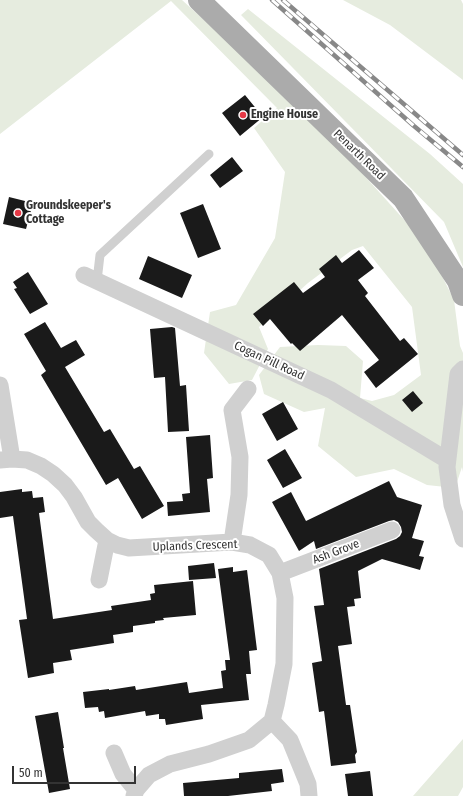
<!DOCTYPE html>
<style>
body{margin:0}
#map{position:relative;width:463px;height:796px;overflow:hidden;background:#fff;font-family:"Fira Sans Condensed",sans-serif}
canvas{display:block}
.scale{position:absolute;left:12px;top:766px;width:124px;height:18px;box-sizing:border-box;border:2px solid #333;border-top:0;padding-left:5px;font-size:12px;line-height:14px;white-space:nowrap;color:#333;-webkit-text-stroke:3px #fff;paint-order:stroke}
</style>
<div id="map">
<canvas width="463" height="796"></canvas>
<div class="scale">50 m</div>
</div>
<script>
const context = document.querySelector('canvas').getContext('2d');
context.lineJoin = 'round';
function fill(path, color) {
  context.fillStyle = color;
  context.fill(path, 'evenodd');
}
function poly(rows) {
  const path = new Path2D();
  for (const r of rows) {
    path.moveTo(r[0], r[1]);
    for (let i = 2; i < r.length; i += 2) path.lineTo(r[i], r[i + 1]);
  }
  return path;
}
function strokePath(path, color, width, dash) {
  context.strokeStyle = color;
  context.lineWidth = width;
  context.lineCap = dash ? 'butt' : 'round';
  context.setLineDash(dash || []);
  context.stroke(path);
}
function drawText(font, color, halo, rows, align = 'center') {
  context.font = font + ' "Fira Sans Condensed",sans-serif';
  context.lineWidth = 4;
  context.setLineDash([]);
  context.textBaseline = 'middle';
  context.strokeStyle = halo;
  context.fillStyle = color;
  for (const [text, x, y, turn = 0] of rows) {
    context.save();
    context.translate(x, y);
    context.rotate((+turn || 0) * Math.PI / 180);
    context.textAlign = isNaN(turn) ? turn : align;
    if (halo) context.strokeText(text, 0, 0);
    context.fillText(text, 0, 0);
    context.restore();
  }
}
const green = poly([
 [0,0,182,0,315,121,426,244,454,300,460,346,463,353,463,472,462,467,455,488,427,485,394,469,356,477,318,446,325,408,304,412,264,394,259,375,280,347,318,345,346,346,363,361,360,398,372,401,394,395,421,375,412,307,363,246,352,250,308,283,259,327,268,349,252,380,229,384,204,353,210,312,236,305,275,238,285,172,254,128,277,108,171,1,0,134],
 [343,0,461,0,463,4,463,80,390,25],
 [248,9,430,154,463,184,463,267,444,222,241,15],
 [463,739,463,787,458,796,413,796]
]);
const building = poly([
 [245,95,263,117,240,136,222,113],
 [232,157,243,171,220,188,210,175],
 [9,197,33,203,26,229,3,224],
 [203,204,221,249,198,258,180,213],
 [359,250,374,268,358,280,368,293,365,296,400,341,404,338,418,354,376,388,364,372,379,360,342,315,300,351,292,343,291,344,270,319,263,326,253,314,294,282,303,293,325,277,319,269,336,255,342,263],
 [148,256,192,275,182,298,139,279],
 [28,272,48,304,30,314,14,289,17,288,13,282],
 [45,322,61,348,76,340,85,355,65,367,104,432,110,429,134,469,140,466,164,506,142,519,118,478,106,485,41,375,46,371,24,334],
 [172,327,175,328,180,386,186,385,189,431,168,432,165,377,154,378,150,329],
 [413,391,423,403,412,412,402,400],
 [283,402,298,429,277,441,262,414],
 [210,435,213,478,207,479,210,512,168,516,167,502,183,501,182,494,190,493,186,437],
 [285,449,302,478,283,488,267,460],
 [389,481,397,497,422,505,412,538,424,541,419,556,424,557,420,570,382,559,358,571,361,598,354,599,355,606,347,607,352,644,338,646,346,705,350,705,357,752,355,755,356,763,331,766,324,711,319,712,312,663,322,661,314,606,324,605,319,569,396,539,400,536,402,532,401,527,398,522,394,520,389,521,316,549,314,541,299,551,272,502,291,492,306,521],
 [22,489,22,492,32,491,33,498,43,497,45,512,39,513,53,619,112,610,111,606,151,600,150,594,155,593,154,585,193,581,196,615,163,618,164,620,155,621,155,623,133,626,133,632,113,635,114,643,70,650,72,660,53,663,54,673,28,678,19,620,27,619,13,516,0,518,0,492],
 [214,563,216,578,189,580,188,566],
 [233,567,233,572,247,570,257,650,249,651,251,674,246,674,249,700,201,705,203,719,166,725,165,719,159,719,159,714,146,716,145,711,105,718,104,711,99,712,98,707,85,708,83,692,109,689,109,690,135,686,136,690,187,682,189,693,223,688,221,671,226,670,225,660,230,660,218,569],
 [58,712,64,748,63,748,70,789,49,793,35,716],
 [282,769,284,782,271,784,272,791,228,796,184,796,183,783,239,778,239,773],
 [370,771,373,796,348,796,345,774]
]);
const service = poly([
 [97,281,100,255,209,154]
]);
const minor = poly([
 [84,275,331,390,447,460],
 [463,369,458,374,447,467,452,505,463,539],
 [0,385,12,459],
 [0,460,12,459,27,460,41,466,53,474,65,485,74,497,88,522,96,530,107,540,117,545,129,548,232,542,250,545,269,555,280,573,285,598,284,664,276,705,272,721,249,740,209,754,170,764,149,775,136,790,134,796],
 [232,542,239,495,240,457,232,410,248,389],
 [280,573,392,530],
 [99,580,107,540],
 [272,721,290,740,308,784,309,796],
 [114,753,123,774,136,790]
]);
const primary = poly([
 [199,0,403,198,458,281,463,295]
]);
const rail = poly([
 [272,0,414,126,463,167],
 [283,0,463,155]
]);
const markers = [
 [243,115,4,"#e63946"],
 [18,213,4,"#e63946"]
];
const poiNames = [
 ["Engine House",251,115],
 ["Groundskeeper's",26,206],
 ["Cottage",26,220]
];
const streetNames = [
 ["Penarth Road",359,155,44],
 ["Cogan Pill Road",269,361,25],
 ["Uplands Crescent",195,546,-2],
 ["Ash Grove",336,552,-21]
];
fill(green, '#e6ecdf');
fill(building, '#1a1a1a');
strokePath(service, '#d0d0d0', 9);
strokePath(minor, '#d0d0d0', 17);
strokePath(primary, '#ababab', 22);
strokePath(rail, '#888', 4.5);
strokePath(rail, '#fff', 3, [9]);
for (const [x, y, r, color] of markers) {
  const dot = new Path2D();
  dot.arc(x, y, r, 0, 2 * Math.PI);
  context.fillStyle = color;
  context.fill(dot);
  strokePath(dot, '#fff', 1.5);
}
drawText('bold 12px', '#333', '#fff', poiNames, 'left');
drawText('12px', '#333', '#fff', streetNames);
</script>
